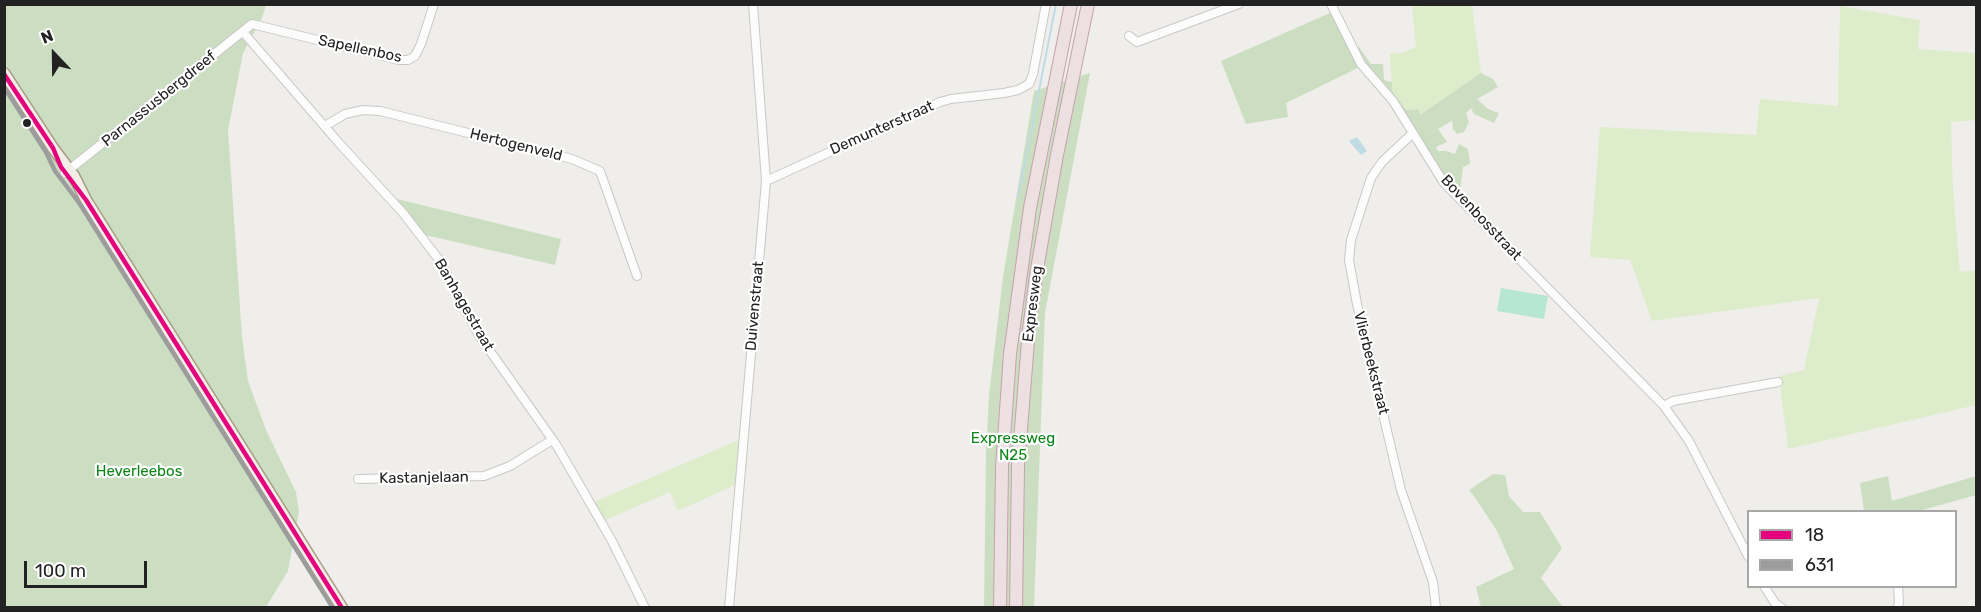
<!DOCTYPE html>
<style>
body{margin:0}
#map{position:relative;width:1981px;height:612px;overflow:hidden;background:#f0eeeb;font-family:Rubik,sans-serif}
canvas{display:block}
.frame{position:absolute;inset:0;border:6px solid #222;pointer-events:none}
.legend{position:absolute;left:1747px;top:510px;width:210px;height:78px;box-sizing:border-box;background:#fff;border:2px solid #a7a7a7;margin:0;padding:8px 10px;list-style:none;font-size:18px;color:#222}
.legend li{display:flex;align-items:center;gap:12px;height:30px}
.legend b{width:30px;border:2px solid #a7a7a7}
.north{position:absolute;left:24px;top:24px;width:60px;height:60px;-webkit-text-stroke:4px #fff;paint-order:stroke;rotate:338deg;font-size:16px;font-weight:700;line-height:24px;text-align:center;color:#222}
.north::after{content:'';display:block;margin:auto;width:21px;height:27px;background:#222;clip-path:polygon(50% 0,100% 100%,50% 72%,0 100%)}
.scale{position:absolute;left:24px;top:561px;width:123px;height:27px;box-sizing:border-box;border:3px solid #222;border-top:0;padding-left:8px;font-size:18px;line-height:21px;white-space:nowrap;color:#222;-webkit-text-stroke:4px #fff;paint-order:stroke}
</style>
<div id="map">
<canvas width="1981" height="612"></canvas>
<div class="frame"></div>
<ul class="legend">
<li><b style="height:8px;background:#e5007d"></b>18</li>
<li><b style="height:8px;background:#9c9c9c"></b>631</li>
</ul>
<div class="north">N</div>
<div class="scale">100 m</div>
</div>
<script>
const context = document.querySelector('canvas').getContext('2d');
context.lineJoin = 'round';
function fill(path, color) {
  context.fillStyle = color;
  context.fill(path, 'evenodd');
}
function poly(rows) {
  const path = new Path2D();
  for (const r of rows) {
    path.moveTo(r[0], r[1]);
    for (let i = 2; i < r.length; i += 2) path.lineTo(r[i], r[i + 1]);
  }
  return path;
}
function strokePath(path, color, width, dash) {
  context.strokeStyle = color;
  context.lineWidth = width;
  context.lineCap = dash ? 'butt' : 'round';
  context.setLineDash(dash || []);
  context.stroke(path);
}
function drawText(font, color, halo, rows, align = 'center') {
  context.font = font + ' Rubik,sans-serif';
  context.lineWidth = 4.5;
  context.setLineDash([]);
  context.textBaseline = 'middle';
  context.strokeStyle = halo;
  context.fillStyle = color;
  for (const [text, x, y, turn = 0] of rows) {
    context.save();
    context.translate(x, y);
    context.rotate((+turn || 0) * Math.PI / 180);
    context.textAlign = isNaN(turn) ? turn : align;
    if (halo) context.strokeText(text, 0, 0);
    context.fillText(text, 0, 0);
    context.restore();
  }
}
const grass = poly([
 [1432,4,1472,5,1481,73,1420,116,1419,109,1406,110,1392,91,1390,54,1401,53,1416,47,1412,7],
 [1840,6,1920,20,1918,49,1976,53,1976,120,1951,122,1953,189,1960,272,1976,270,1976,405,1788,449,1779,376,1804,370,1819,298,1652,321,1630,260,1590,257,1600,127,1756,135,1760,99,1838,106],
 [739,440,735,485,678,511,670,492,605,520,594,502]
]);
const forest = poly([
 [4,5,266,5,262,18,243,53,228,130,242,337,248,381,266,430,296,492,299,512,288,571,266,607,5,607],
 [1330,13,1335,14,1353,49,1359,47,1371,64,1383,64,1384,80,1392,82,1392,91,1406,110,1419,109,1420,115,1481,73,1493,79,1498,87,1477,99,1488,109,1499,113,1494,123,1474,114,1471,108,1466,113,1469,122,1464,132,1457,134,1453,129,1452,121,1438,129,1447,142,1436,147,1438,151,1446,151,1455,154,1459,144,1468,149,1470,164,1463,167,1459,199,1393,101,1360,67,1286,103,1288,117,1246,124,1221,61],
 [1090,73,1045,313,1034,607,984,608,986,454,989,395,1003,277,1034,91],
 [389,197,561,239,555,265,421,234],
 [1493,474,1505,475,1509,496,1523,512,1540,512,1562,548,1541,578,1563,607,1481,607,1476,587,1514,569,1497,531,1474,496,1469,490],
 [1888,476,1892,501,1976,476,1976,495,1919,511,1864,511,1860,483]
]);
const pitch = poly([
 [1501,288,1548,296,1544,319,1497,311]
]);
const water = poly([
 [1357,137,1367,151,1361,155,1349,141]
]);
const stream = poly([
 [1018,197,1056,4]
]);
const minor = poly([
 [1331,4,1361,64,1393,101,1444,183,1664,406,1689,441,1748,556],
 [243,32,339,143,403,213,440,261,478,334,557,446,612,541,645,608],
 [1129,36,1137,42,1239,4],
 [325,126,345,114,363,110,380,111,572,159,600,171,637,276],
 [1413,133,1382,162,1371,178,1351,240,1349,260,1357,304,1401,490,1433,582,1436,608],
 [65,173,252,24,399,60,408,60,415,56,421,44,434,4],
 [766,181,940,102,951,99,1004,93,1018,90,1029,84,1033,74,1046,4],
 [1664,406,1673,401,1778,382],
 [358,479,484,476,510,466,552,440],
 [1764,586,1775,603,1782,608],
 [729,608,766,181,753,4],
 [1897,608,1899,603,1898,586]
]);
const major = poly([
 [4,73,53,148,74,176,86,200,342,608]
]);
const highway = poly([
 [1000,608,1002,467,1010,354,1030,208,1071,4],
 [1016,608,1018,466,1029,329,1037,269,1057,155,1088,4]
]);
const bus1 = poly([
 [4,74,53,148,61,167,86,200,342,608]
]);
const bus2 = poly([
 [4,87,46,152,55,171,80,204,333,608]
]);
const markers = [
 [27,123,5,"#222"]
];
const streetNames = [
 ["Sapellenbos",360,49,12],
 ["Parnassusbergdreef",159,99,-39],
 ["Demunterstraat",882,128,-24],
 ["Hertogenveld",516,145,14],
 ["Bovenbosstraat",1481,218,47],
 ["Expresweg",1033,304,-83],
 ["Banhagestraat",464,305,60],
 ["Duivenstraat",755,306,-85],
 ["Vlierbeekstraat",1371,363,76],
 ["Kastanjelaan",424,478,-1]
];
const parkNames = [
 ["Expressweg",1013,439],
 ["N25",1013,456],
 ["Heverleebos",139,472]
];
fill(grass, '#ddeccb');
fill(forest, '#cbdec1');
fill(pitch, '#b7e6d2');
fill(water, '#bfdbe3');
strokePath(stream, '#bfdbe3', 2);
strokePath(minor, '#c9c8c7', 10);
strokePath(major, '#a79c86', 13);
strokePath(highway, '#c5a2ac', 14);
strokePath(minor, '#fdfcfc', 8);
strokePath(major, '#f3ede7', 10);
strokePath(highway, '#ece0e2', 12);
strokePath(bus1, '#e5007d', 4.5);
strokePath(bus2, '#9c9c9c', 4.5);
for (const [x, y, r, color] of markers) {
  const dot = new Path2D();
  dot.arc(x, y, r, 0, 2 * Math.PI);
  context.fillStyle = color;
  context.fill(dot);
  strokePath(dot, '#fff', 2);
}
drawText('15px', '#222', '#fff', streetNames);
drawText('15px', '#0c8416', '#fff', parkNames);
</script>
